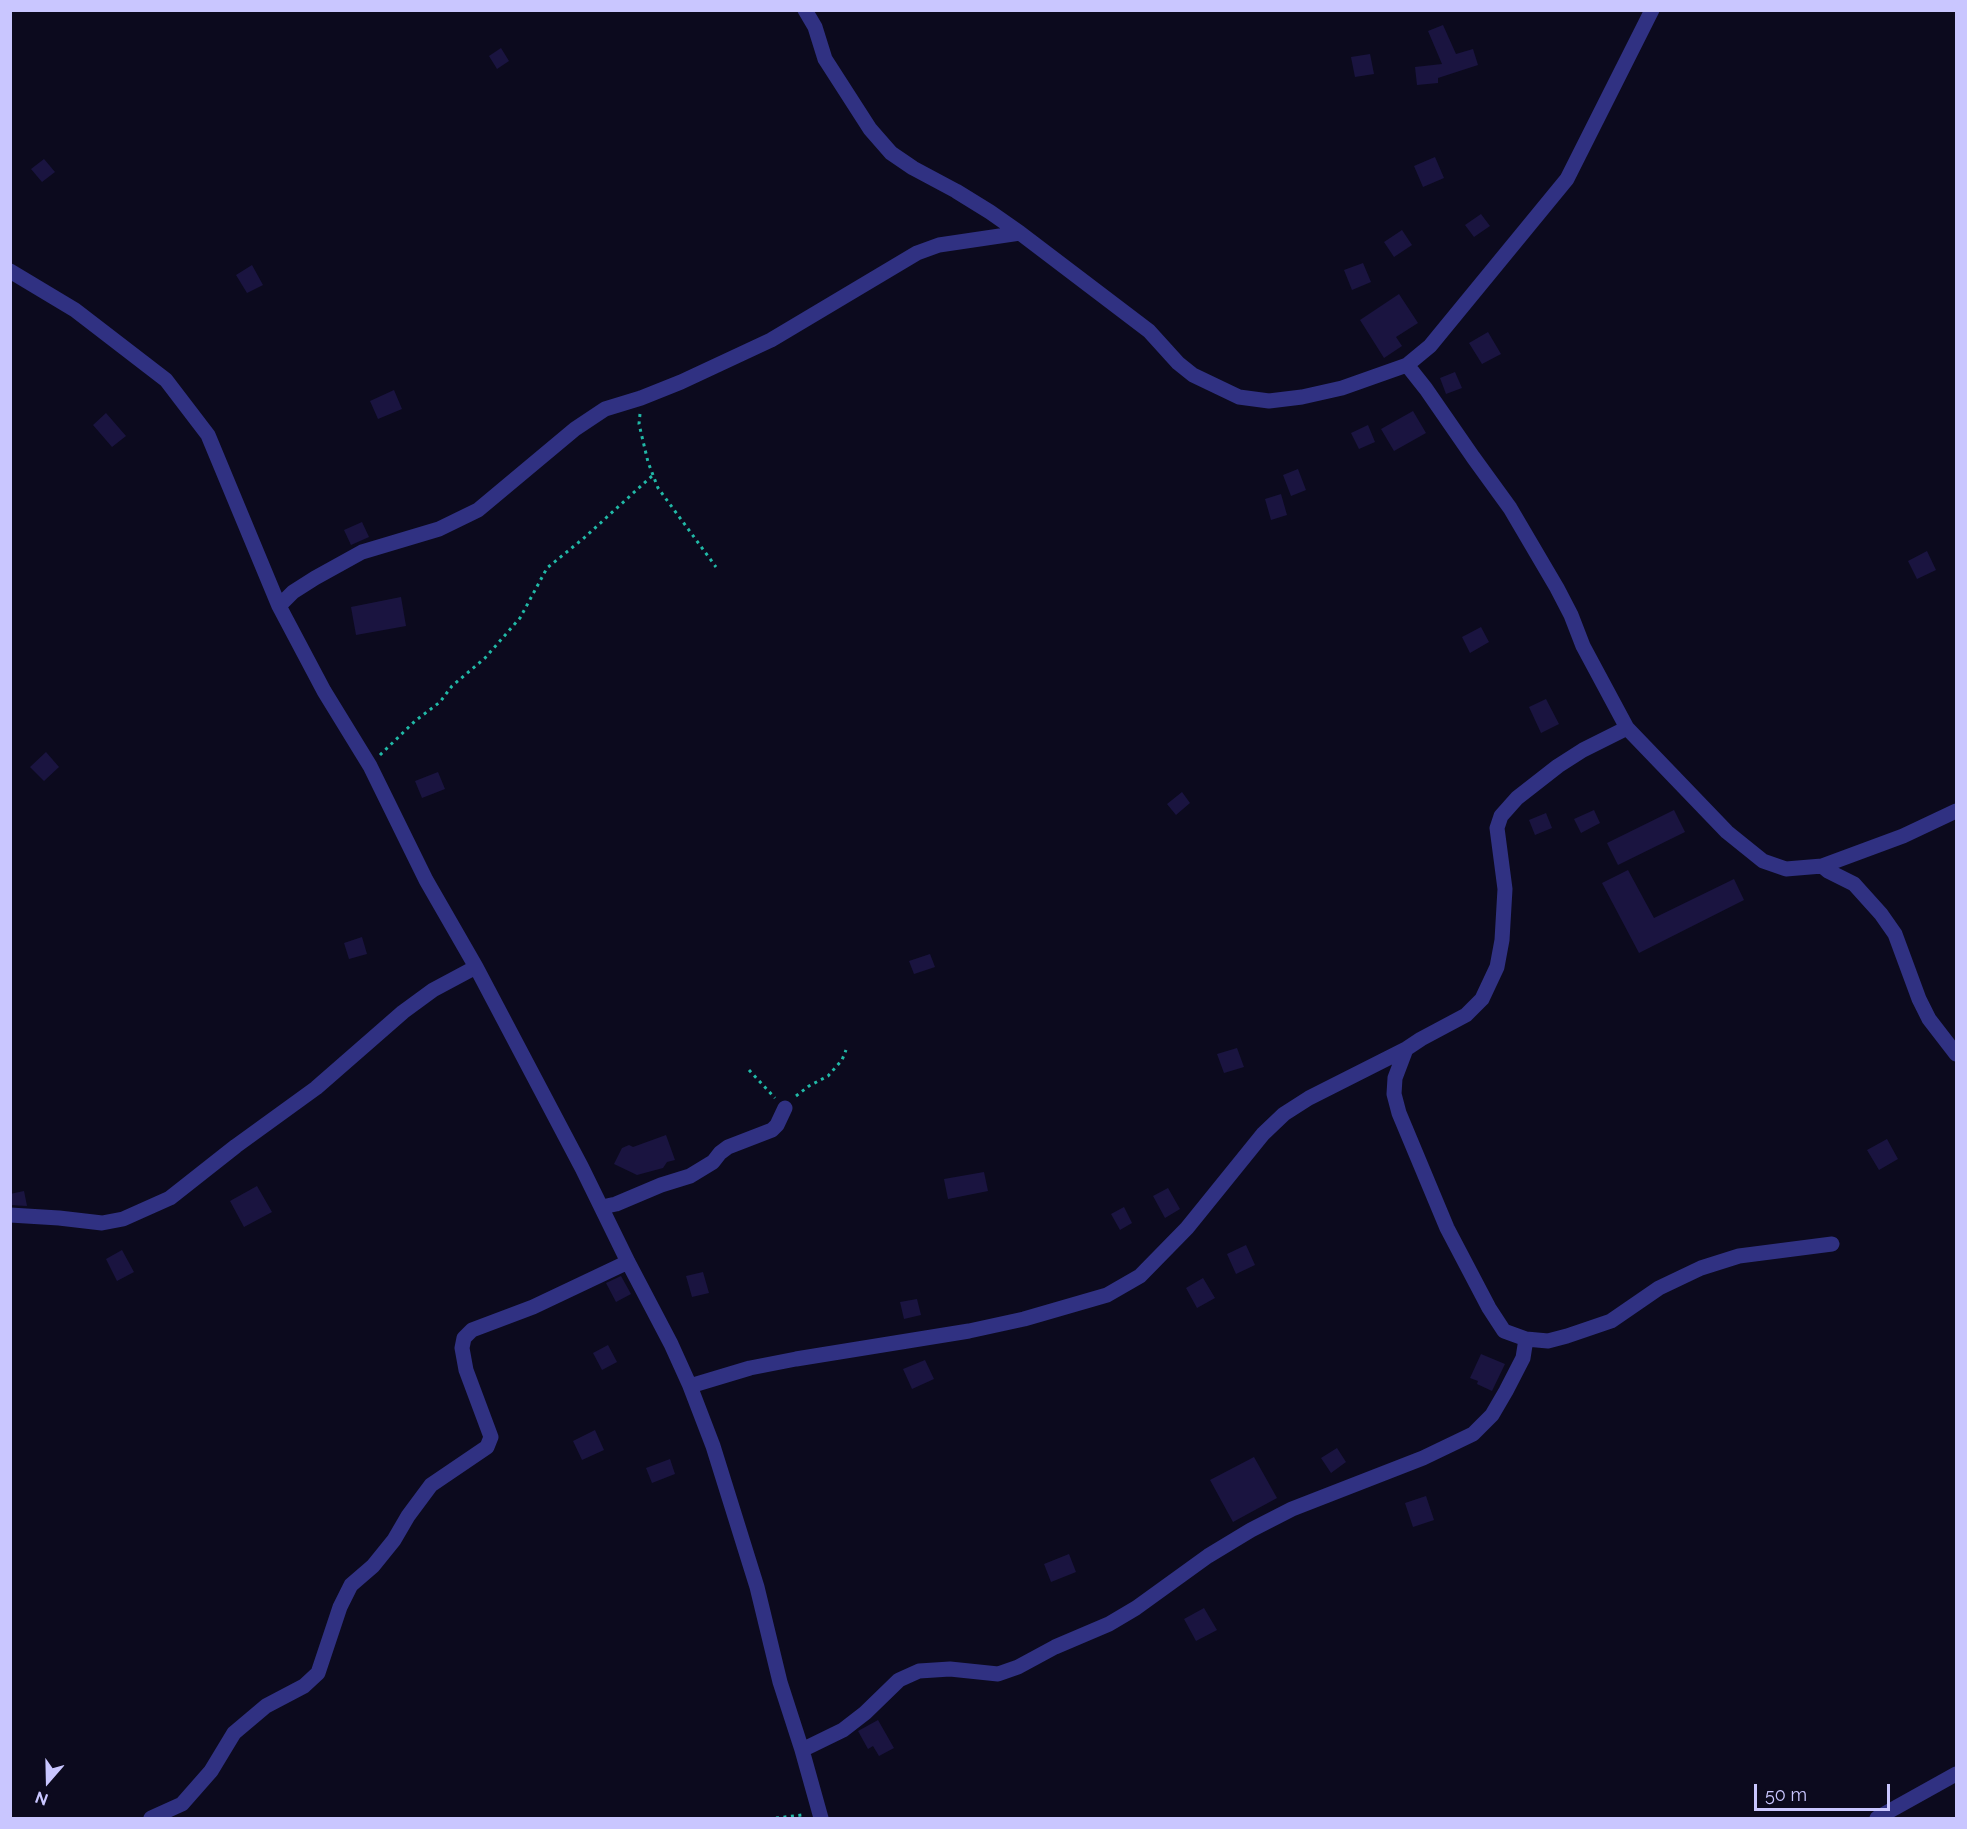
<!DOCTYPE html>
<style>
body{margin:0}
#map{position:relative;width:1967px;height:1829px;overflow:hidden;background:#0c0a1e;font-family:Raleway,sans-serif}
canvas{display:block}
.frame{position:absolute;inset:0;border:12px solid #c9c6ff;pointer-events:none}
.north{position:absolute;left:18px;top:1751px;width:60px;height:60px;-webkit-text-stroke:4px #0c0a1e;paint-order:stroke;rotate:200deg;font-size:16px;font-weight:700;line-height:24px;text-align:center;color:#c9c6ff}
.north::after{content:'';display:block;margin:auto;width:21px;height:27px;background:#c9c6ff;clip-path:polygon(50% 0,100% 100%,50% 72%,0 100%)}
.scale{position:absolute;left:1754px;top:1784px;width:136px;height:27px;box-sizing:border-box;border:3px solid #c9c6ff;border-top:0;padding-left:8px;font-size:18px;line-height:21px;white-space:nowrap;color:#c9c6ff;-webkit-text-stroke:4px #0c0a1e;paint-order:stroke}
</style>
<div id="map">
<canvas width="1967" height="1829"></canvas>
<div class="frame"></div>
<div class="north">N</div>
<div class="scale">50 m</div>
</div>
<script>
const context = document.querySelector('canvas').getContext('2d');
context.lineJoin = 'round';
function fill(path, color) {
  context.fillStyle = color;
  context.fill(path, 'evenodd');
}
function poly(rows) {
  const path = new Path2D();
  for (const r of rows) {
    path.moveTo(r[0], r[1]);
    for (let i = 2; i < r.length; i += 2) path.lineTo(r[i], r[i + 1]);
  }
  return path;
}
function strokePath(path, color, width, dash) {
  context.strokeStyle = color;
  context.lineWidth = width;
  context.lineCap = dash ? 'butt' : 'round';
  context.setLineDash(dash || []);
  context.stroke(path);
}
const building = poly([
 [1443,25,1456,54,1473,49,1478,65,1438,78,1438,83,1417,85,1415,67,1442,64,1428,31],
 [501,48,509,61,497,69,489,56],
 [1370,54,1374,74,1355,77,1351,57],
 [1435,157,1444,178,1423,187,1414,166],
 [44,159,55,172,42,182,31,169],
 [1481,214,1490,226,1474,237,1465,225],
 [1402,230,1412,245,1394,257,1384,242],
 [1363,263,1371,282,1352,290,1344,270],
 [252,265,263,285,247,293,236,275],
 [1399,294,1418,323,1396,337,1402,346,1384,358,1360,320],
 [1488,332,1501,354,1482,364,1469,343],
 [1455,372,1462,388,1446,394,1440,378],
 [394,390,402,409,378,419,370,401],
 [1413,411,1426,433,1394,451,1381,429],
 [106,413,126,436,112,447,93,425],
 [1368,425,1375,442,1359,449,1351,433],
 [1298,469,1306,490,1291,496,1283,475],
 [1281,494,1287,515,1271,520,1265,499],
 [362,522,369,537,351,545,344,530],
 [1927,551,1936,570,1917,579,1908,561],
 [401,597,406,626,356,635,351,607],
 [1481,627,1489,642,1470,653,1462,637],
 [1546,699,1559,724,1541,733,1529,707],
 [46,752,59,767,44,781,30,767],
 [438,772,445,789,422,798,415,781],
 [1182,792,1190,803,1176,815,1167,804],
 [1594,810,1600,823,1581,833,1574,819],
 [1674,810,1685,832,1618,865,1607,843],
 [1546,813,1552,828,1535,835,1529,820],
 [1628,870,1654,918,1734,879,1744,900,1639,953,1602,883],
 [362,937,367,954,349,959,344,943],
 [930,954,935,967,914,974,909,961],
 [1237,1048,1244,1067,1224,1073,1217,1054],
 [666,1135,675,1160,667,1162,663,1168,637,1175,614,1164,622,1148,629,1145,633,1147],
 [1887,1139,1898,1159,1879,1170,1867,1150],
 [984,1172,988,1191,948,1199,944,1179],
 [257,1186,272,1212,244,1227,230,1201],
 [1168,1188,1180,1209,1165,1218,1153,1196],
 [24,1191,27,1206,10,1205,10,1194],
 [1124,1207,1132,1223,1120,1230,1111,1214],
 [1246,1245,1255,1265,1236,1274,1227,1254],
 [122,1250,134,1272,117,1281,106,1259],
 [703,1272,709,1293,692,1297,686,1276],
 [621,1276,631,1294,616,1302,606,1283],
 [1203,1278,1215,1298,1197,1308,1186,1288],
 [917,1299,921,1315,904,1319,900,1302],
 [608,1345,617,1362,602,1370,593,1353],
 [1481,1354,1505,1364,1492,1391,1477,1384,1478,1381,1470,1378],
 [925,1360,934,1379,912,1389,903,1369],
 [595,1430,604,1450,582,1460,573,1441],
 [1337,1448,1346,1462,1331,1473,1321,1458],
 [1254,1457,1277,1498,1233,1522,1210,1480],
 [670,1459,675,1474,652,1483,646,1468],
 [1426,1496,1434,1520,1413,1527,1405,1503],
 [1069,1554,1076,1572,1051,1582,1044,1564],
 [1204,1608,1217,1630,1196,1641,1184,1619],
 [878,1720,894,1748,879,1756,873,1746,868,1749,858,1731]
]);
const path = poly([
 [640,414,639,424,648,462,658,488,716,567],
 [380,755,415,721,440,702,452,686,485,658,520,618,547,568,584,538,653,475],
 [749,1070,775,1098],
 [796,1096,809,1086,828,1076,842,1060,846,1050],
 [776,1818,802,1815]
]);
const street = poly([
 [805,10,815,27,825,59,870,129,891,153,913,168,956,191,990,212,1020,233],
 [10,271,75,310,166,380,208,435,279,606,324,691,370,766,426,880,476,967,582,1168,628,1262,671,1344,690,1386,713,1446,757,1587,780,1682,802,1750,821,1818],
 [1407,365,1430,346,1567,179,1652,10],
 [279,606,293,592,315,578,362,552,439,529,478,510,575,429,605,409,641,398,681,382,771,340,917,253,939,245,1020,233,1149,331,1178,363,1193,375,1239,397,1269,401,1302,397,1342,388,1407,365,1426,389,1473,457,1510,508,1557,588,1571,615,1583,646,1627,728,1727,832,1763,861,1786,869,1822,866,1903,836,1956,811],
 [1822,866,1828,871,1854,884,1881,914,1895,934,1919,999,1929,1019,1956,1054],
 [1406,1049,1395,1078,1394,1094,1399,1113,1447,1228,1489,1308,1504,1331,1526,1339,1548,1341,1567,1336,1611,1321,1659,1288,1701,1268,1739,1256,1832,1244],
 [602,1207,616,1204,661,1185,690,1176,713,1162,720,1153,728,1147,772,1130,777,1125,785,1108],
 [10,1215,59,1218,102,1223,123,1219,170,1198,236,1146,316,1088,403,1012,433,990,476,967],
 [690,1386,750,1368,796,1359,969,1331,1024,1319,1107,1295,1140,1276,1187,1228,1263,1134,1284,1114,1309,1098,1406,1049,1421,1039,1466,1015,1482,999,1497,967,1502,940,1505,889,1497,828,1501,816,1517,798,1558,766,1583,750,1627,728],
 [802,1750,843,1730,865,1713,899,1680,919,1671,950,1669,998,1674,1018,1667,1055,1647,1109,1624,1136,1608,1208,1556,1251,1530,1292,1509,1423,1458,1473,1434,1492,1415,1506,1391,1523,1358,1526,1339],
 [151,1818,182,1804,211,1771,234,1733,266,1706,304,1686,318,1673,340,1607,351,1585,373,1566,394,1540,408,1516,431,1485,487,1447,491,1437,466,1370,462,1348,464,1338,472,1330,533,1307,628,1262],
 [1877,1818,1956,1774]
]);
fill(building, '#1a1440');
strokePath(path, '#21b9a7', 3, [3, 4.5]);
strokePath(street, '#303182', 15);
</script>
